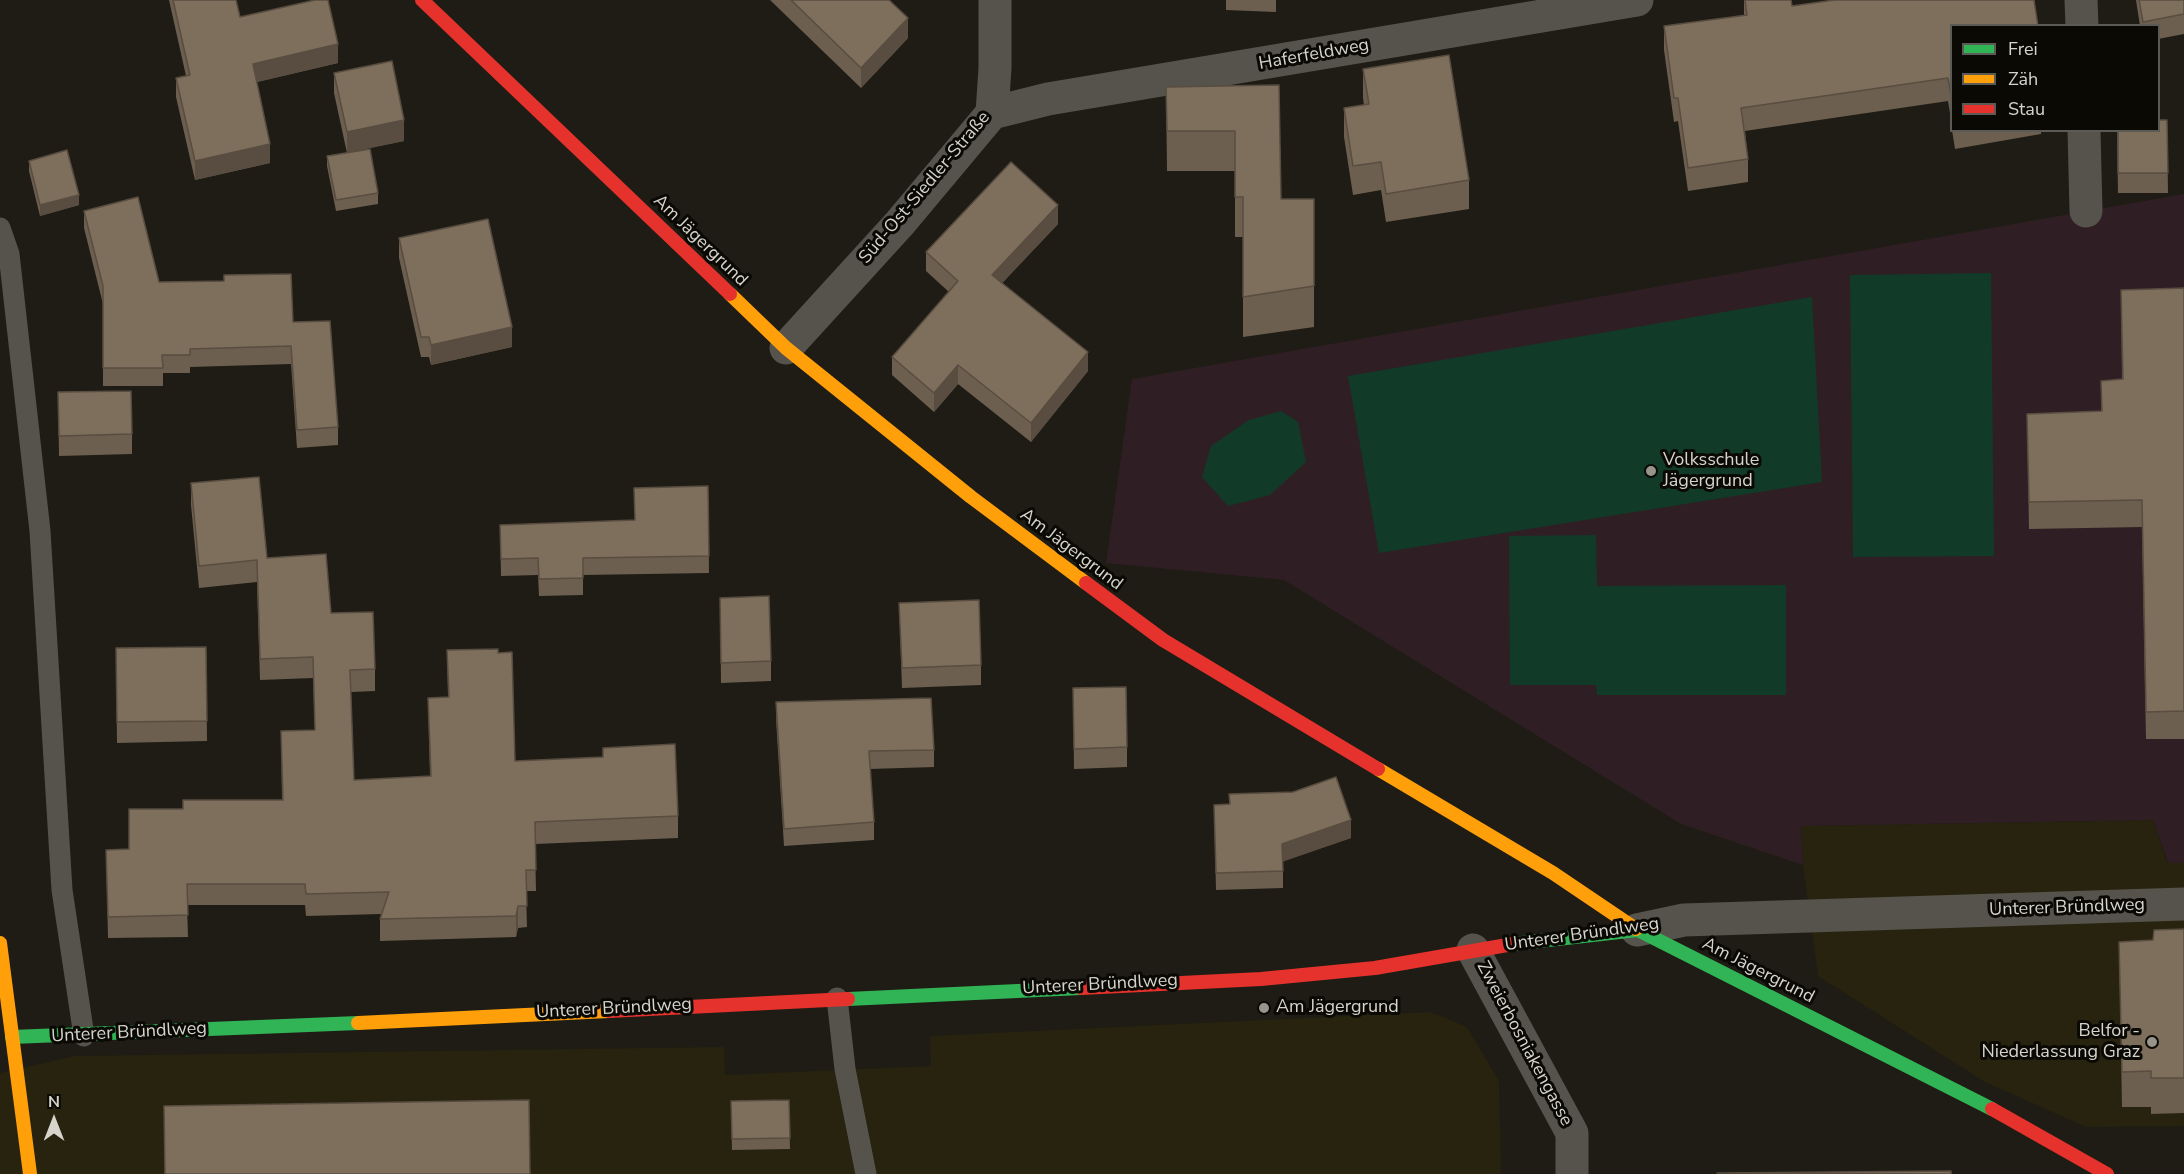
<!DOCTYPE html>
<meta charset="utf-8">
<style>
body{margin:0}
#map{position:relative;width:2184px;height:1174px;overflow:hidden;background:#1e1c14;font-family:"Nunito Sans",sans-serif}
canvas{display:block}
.legend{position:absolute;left:1950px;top:24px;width:210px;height:108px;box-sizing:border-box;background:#0a0904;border:2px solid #5c5a54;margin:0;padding:8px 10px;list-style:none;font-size:18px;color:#d6d4cb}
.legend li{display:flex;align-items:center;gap:12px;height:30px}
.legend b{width:30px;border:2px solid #5c5a54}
.north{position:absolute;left:24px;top:1090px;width:60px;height:60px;-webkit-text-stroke:4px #0a0904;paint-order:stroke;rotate:0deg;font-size:16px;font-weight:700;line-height:24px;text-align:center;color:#d6d4cb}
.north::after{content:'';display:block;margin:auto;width:21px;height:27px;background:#d6d4cb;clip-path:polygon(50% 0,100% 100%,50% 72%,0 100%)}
</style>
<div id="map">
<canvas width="2184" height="1174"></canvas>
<ul class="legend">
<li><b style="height:8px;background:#30b455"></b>Frei</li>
<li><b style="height:8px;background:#ff9f0a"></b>Zäh</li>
<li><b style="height:8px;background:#e5322d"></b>Stau</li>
</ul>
<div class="north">N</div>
</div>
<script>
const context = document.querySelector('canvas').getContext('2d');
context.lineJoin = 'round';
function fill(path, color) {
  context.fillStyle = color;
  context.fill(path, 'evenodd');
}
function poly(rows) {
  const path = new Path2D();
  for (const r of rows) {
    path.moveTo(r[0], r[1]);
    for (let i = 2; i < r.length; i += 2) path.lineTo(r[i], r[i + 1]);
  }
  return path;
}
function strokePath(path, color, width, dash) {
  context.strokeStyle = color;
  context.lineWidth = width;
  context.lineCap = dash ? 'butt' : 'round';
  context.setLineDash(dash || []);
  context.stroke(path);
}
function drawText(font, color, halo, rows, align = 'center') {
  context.font = font + ' "Nunito Sans",sans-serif';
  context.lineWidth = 6;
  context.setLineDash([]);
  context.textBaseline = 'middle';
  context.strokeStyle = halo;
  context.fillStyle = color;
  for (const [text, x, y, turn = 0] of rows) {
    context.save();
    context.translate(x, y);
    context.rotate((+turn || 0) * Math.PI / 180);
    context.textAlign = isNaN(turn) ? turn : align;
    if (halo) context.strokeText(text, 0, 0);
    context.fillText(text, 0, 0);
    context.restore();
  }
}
const built = poly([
 [2153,820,2167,863,2184,863,2184,1126,2086,1127,1985,1082,1818,976,1803,865,1801,826],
 [1431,1012,1467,1027,1499,1081,1501,1174,0,1174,0,1073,75,1056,724,1047,725,1075,931,1066,930,1036]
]);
const education = poly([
 [2184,194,2184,863,2168,863,2153,820,1801,826,1803,865,1681,824,1284,580,1106,563,1132,379]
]);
const green = poly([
 [1991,273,1994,556,1853,557,1850,275],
 [1812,297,1822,482,1379,553,1348,376],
 [1281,411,1298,422,1306,462,1270,495,1228,506,1202,477,1211,446,1249,420],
 [1596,535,1597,586,1786,585,1786,695,1597,695,1596,685,1510,685,1509,536]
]);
const lane = poly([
 [0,228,9,254,40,531,62,890,84,1036],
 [837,998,845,1069,866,1174]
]);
const street = poly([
 [2081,0,2082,26],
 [992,113,1048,99,1637,0],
 [2084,130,2086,211],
 [786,348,900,223,992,113,995,68,995,0],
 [1637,930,1684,920,2184,904],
 [1473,950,1572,1133,1572,1174]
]);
const fast = poly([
 [1636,929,1992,1109],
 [1513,944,1637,930],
 [848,999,1081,988],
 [12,1037,358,1023]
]);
const slow = poly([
 [730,294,786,348,971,497,1086,583],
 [1378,769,1553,873,1636,929],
 [0,943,30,1174],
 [358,1023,609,1011]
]);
const jam = poly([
 [422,0,730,294],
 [1086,583,1163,640,1378,769],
 [1081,988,1261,979,1375,968,1513,944],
 [609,1011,848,999],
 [1992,1109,2107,1174]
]);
const wall = poly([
 [169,0,236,0,240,17,338,63,257,82,270,163,195,180,176,97,176,78,186,76],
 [770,0,889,0,908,38,861,88],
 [1226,0,1276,0,1276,12,1226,10],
 [1744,0,1791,0,1792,6,1952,26,1952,125,1948,101,1745,131,1748,159,1748,182,1688,191,1678,121,1674,122,1664,50,1664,26,1744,16],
 [2136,0,2184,0,2184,34,2158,39,2158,26,2140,26],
 [1363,69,1469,180,1469,209,1386,222,1381,190,1353,195,1344,137,1344,108,1364,105,1363,98],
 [334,73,404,141,349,152,378,193,378,204,336,211,327,166,327,156,347,153,334,93],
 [1279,85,1281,199,1314,199,1314,327,1243,337,1243,237,1235,237,1235,171,1167,171,1166,87],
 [2167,120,2168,193,2118,193,2117,130],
 [1952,130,2041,130,2041,134,1955,149],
 [29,161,79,205,40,216,29,171],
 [84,211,159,282,293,322,338,427,338,445,297,448,291,364,190,367,190,373,163,373,163,386,103,386,103,304,84,228],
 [1058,224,1002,283,1088,371,1031,442,958,384,934,412,892,375,892,357,949,292,926,271,926,252],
 [399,238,512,347,431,365,429,357,421,357,399,258],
 [2184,288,2184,739,2146,739,2142,527,2029,529,2027,414,2101,411,2101,381,2122,379,2121,290],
 [58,392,132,434,132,454,59,456],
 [191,483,267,558,331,613,375,669,375,691,351,692,354,780,430,776,428,698,448,697,447,650,498,653,515,761,678,816,678,838,535,844,536,891,526,891,527,927,518,928,516,937,380,941,380,919,382,914,306,916,305,905,187,905,188,937,108,938,106,850,129,849,183,809,282,800,281,731,315,730,313,678,260,680,257,582,199,588,191,505],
 [708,486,709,573,583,575,583,595,539,596,538,575,501,576,500,525,634,520],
 [720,598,771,661,771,681,721,683],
 [899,603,981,665,981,685,902,688],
 [206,647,207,741,117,743,116,668],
 [1073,688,1127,747,1127,767,1074,769],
 [776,702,934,750,934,767,870,769,874,822,874,840,784,846,776,719],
 [1229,794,1351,838,1283,861,1283,888,1216,890,1214,805,1229,804],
 [2184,929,2184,1113,2151,1114,2151,1107,2122,1107,2119,942,2153,940],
 [789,1100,790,1149,732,1150,731,1101]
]);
const shadedWall = poly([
 [908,18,908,38,861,88,861,68],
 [338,44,338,63,253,83,253,64],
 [404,120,404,141,347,153,347,132],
 [270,144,270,163,195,180,195,161],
 [79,195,79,205,40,216,40,205],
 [1058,205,1058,224,992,294,992,275],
 [512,327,512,347,431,365,431,345],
 [1088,352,1088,371,1031,442,1031,423],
 [958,365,958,384,934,412,934,393],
 [1351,820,1351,838,1282,862,1282,844],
 [518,906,518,928,516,937,516,916]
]);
const building = poly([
 [173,0,236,0,240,17,315,0,328,0,338,44,253,64,270,144,195,161,176,78,190,75,173,0],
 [791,0,889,0,908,18,861,68,791,0],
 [1745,0,1791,0,1792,6,1834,0,2034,0,2038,26,1952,26,1952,101,1948,78,1741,108,1748,159,1688,168,1678,98,1674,98,1664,26,1747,15,1745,0],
 [2139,0,2184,0,2184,14,2143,22,2139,0],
 [1449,55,1469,180,1386,194,1381,162,1353,166,1344,108,1369,104,1363,69,1449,55],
 [392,61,404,120,347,132,334,73,392,61],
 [1279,85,1281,199,1314,199,1314,286,1243,297,1243,197,1235,197,1235,131,1167,131,1166,87,1279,85],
 [2158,120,2167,120,2168,173,2118,173,2118,130,2158,130,2158,120],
 [370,149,378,193,336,200,327,156,370,149],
 [67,150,79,195,40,205,29,161,67,150],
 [1011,162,1058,205,992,275,1088,352,1031,423,958,365,934,393,892,357,958,281,926,252,1011,162],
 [138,197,159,282,224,281,224,275,291,274,293,322,330,321,338,427,297,430,291,346,190,349,190,355,162,355,163,368,103,368,103,286,84,211,138,197],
 [488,219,512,327,431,345,429,337,421,337,399,238,488,219],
 [2184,288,2184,711,2146,712,2142,500,2029,502,2027,414,2102,411,2101,381,2123,379,2121,290,2184,288],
 [131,391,132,434,59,436,58,392,131,391],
 [259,477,267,558,326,554,331,613,373,612,375,669,350,670,354,780,431,776,428,698,449,697,447,650,498,649,498,653,512,652,515,761,603,757,603,748,675,744,678,816,535,822,536,870,526,870,527,906,518,906,516,916,380,919,389,892,306,894,305,884,187,884,188,915,108,917,106,850,129,849,129,809,183,809,183,800,283,800,281,731,315,730,313,657,260,659,257,560,199,566,191,483,259,477],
 [708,486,709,556,583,558,583,578,539,579,538,558,501,559,500,525,635,520,634,488,708,486],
 [769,596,771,661,721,663,720,598,769,596],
 [979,600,981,665,902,668,899,603,979,600],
 [206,647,207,721,117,722,116,648,206,647],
 [1126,687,1127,747,1074,749,1073,688,1126,687],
 [931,698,934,750,869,751,874,822,784,829,776,702,931,698],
 [1336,777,1351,820,1282,844,1283,871,1216,873,1214,805,1230,804,1229,794,1293,792,1336,777],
 [2184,929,2184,1078,2151,1078,2151,1071,2122,1072,2119,942,2153,940,2154,930,2184,929],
 [529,1100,530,1174,165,1174,164,1106,529,1100],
 [789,1100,790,1138,732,1139,731,1101,789,1100],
 [1951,1171,1951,1174,1717,1173,1951,1171]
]);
const markers = [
 [1651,471,6,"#96948b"],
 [1264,1008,6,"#96948b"],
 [2152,1042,6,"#96948b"]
];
const streetNames = [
 ["Haferfeldweg",1314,55,-10],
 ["Süd-Ost-Siedler-Straße",925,188,-50],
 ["Am Jägergrund",700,241,44],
 ["Am Jägergrund",1071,550,37],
 ["Unterer Bründlweg",2067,908,-2],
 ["Unterer Bründlweg",1582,935,-8],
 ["Am Jägergrund",1758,971,27],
 ["Unterer Bründlweg",1100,985,-3],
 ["Unterer Bründlweg",614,1009,-3],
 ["Unterer Bründlweg",129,1033,-3],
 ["Zweierbosniakengasse",1524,1044,62]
];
const poiNames = [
 ["Volksschule",1663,461],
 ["Jägergrund",1663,482],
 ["Am Jägergrund",1276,1008],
 ["Belfor -",2140,1032,"right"],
 ["Niederlassung Graz",2140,1053,"right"]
];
fill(built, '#27230f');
fill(education, '#2f1f24');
fill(green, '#123a29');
strokePath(lane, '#55534c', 21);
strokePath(street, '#55534c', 33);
strokePath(fast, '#30b455', 14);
strokePath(slow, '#ff9f0a', 14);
strokePath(jam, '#e5322d', 14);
fill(wall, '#6c5f4f');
fill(shadedWall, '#584d40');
fill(building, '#7e6e5c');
strokePath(building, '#584d40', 1.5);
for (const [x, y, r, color] of markers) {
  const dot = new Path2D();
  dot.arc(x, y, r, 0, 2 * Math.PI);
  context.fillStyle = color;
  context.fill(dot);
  strokePath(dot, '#0a0904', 2);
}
drawText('18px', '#d6d4cb', '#0a0904', streetNames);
drawText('18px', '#d6d4cb', '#0a0904', poiNames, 'left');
</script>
